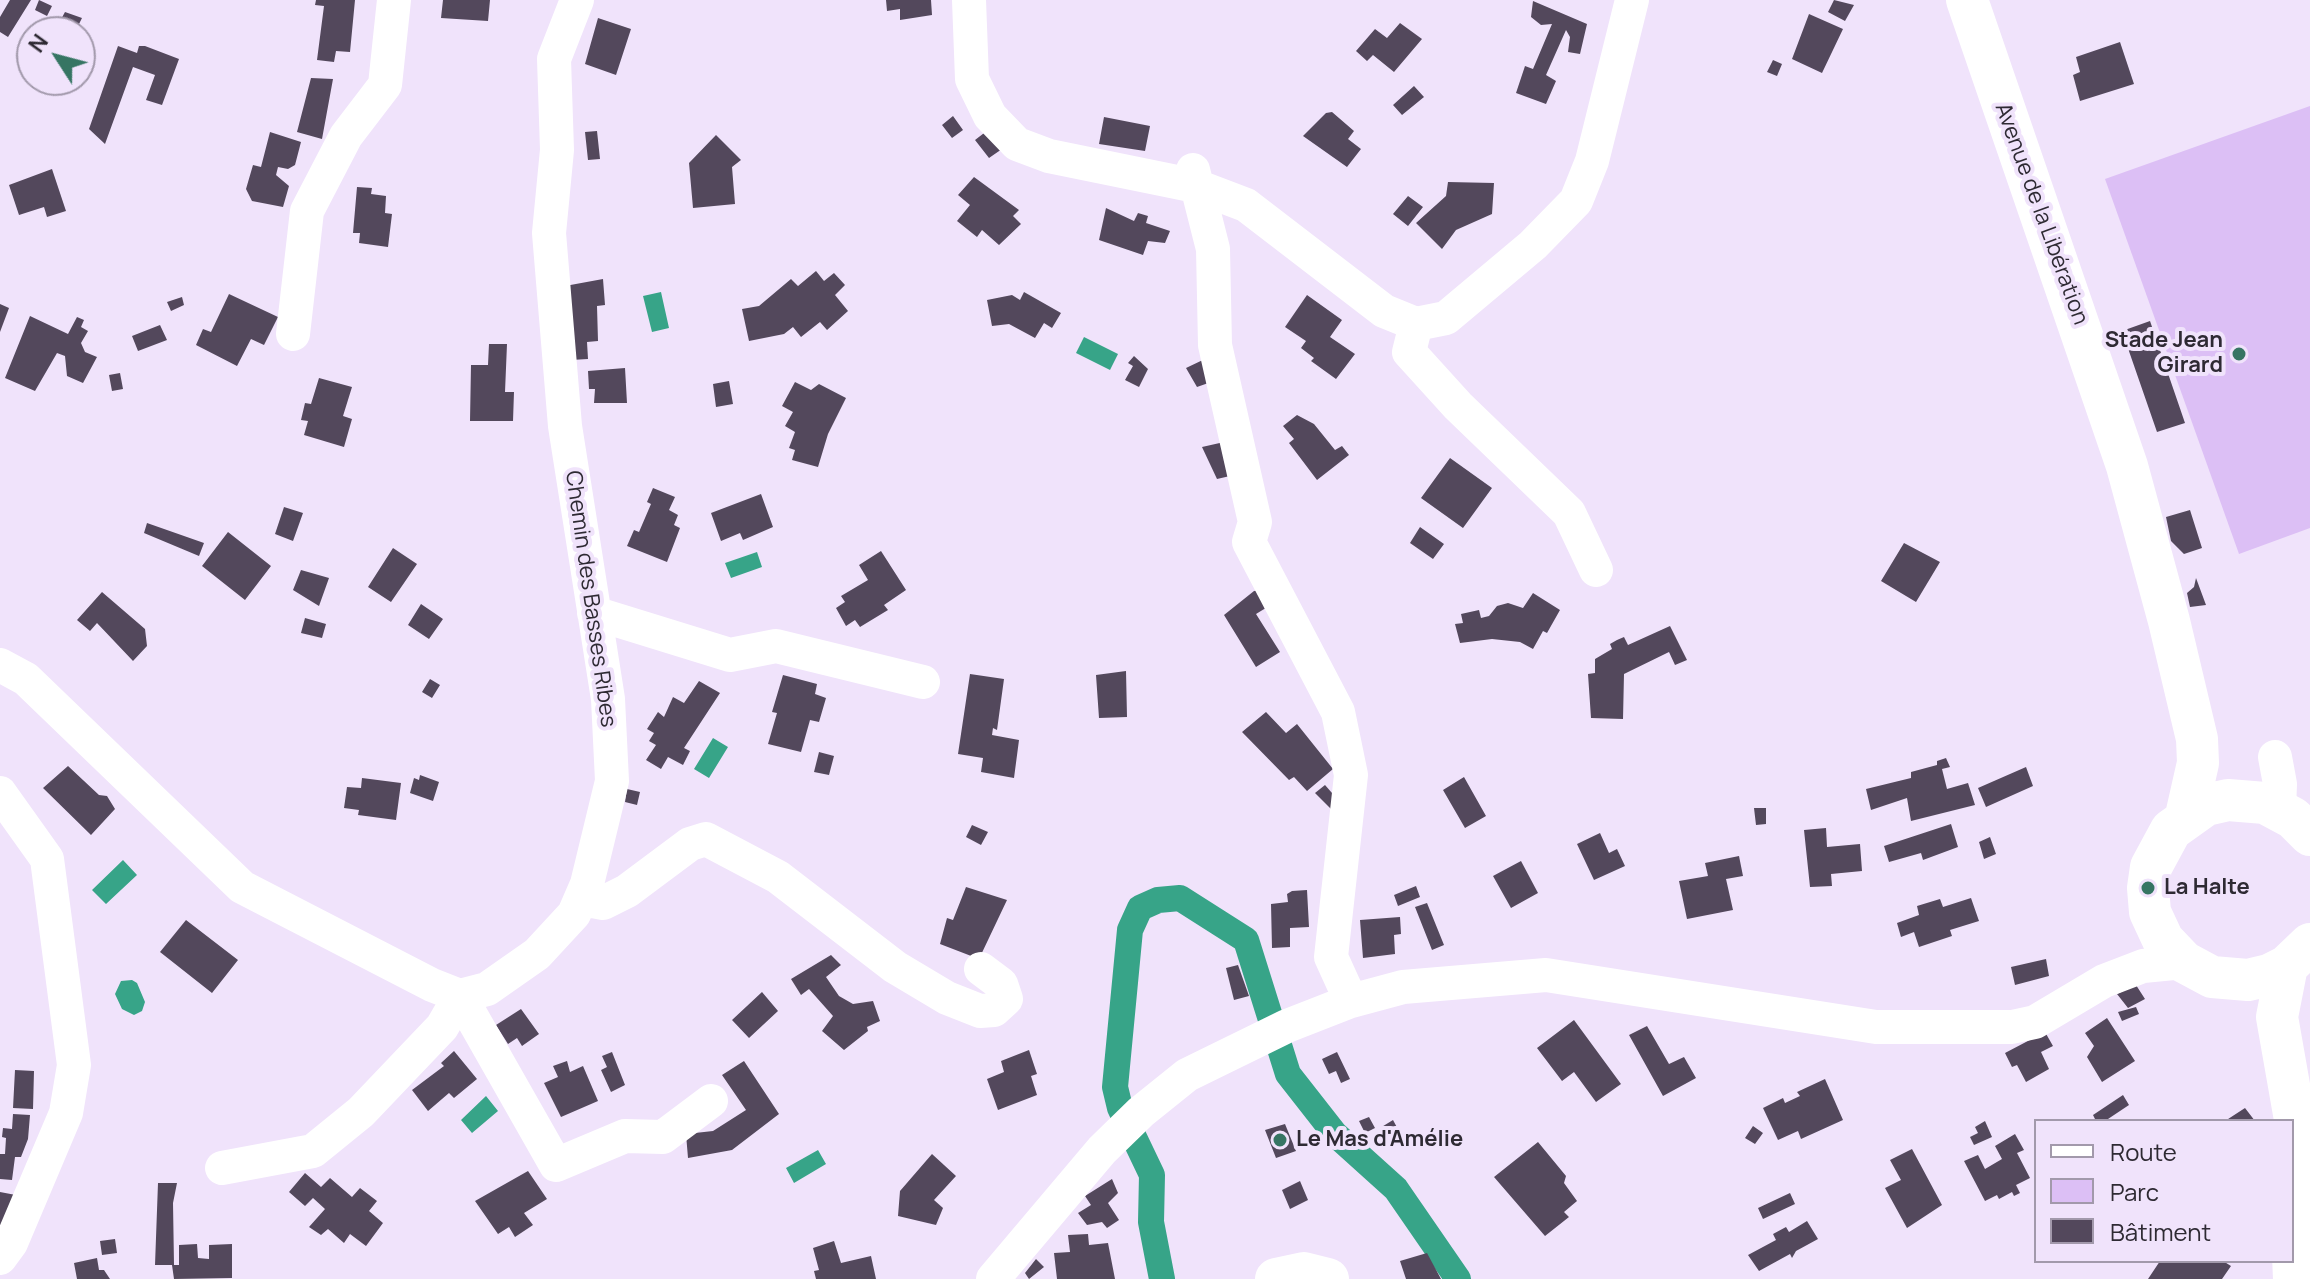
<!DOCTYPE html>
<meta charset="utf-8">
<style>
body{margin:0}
#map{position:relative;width:2310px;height:1279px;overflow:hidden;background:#f0e3fb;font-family:Manrope,sans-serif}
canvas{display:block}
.legend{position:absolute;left:2034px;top:1119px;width:260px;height:144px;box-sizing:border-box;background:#f0e3fb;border:2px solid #a299ab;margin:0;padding:10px 14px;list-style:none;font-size:24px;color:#2e2a33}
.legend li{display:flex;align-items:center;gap:16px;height:40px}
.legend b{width:40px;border:2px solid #a299ab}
.north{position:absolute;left:16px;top:16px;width:80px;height:80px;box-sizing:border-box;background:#f0e3fb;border:2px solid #a299ab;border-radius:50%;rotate:306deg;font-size:22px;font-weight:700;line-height:32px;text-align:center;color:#2e2a33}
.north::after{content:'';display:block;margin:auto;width:28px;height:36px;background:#367563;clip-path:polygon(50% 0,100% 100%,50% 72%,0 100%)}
</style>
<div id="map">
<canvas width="2310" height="1279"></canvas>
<ul class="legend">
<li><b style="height:10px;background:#fff"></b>Route</li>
<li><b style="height:22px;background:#dcbff5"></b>Parc</li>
<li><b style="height:22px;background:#53485c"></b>Bâtiment</li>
</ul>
<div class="north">N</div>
</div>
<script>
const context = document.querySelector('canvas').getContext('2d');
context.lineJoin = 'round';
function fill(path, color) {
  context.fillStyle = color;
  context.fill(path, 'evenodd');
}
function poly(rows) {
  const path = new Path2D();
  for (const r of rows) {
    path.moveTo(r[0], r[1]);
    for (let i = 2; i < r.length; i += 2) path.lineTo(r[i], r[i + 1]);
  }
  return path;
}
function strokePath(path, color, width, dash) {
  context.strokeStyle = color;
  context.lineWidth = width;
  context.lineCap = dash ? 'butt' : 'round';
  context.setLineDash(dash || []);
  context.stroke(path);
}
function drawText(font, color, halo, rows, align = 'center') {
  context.font = font + ' Manrope,sans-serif';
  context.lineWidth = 8;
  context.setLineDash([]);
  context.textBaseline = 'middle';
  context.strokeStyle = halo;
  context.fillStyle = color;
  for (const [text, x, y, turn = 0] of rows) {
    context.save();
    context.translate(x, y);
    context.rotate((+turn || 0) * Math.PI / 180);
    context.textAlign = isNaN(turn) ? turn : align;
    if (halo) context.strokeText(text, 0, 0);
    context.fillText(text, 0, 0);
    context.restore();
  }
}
const green = poly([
 [2310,106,2310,528,2239,554,2105,179]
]);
const water = poly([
 [661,292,669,328,652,332,643,296],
 [1084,337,1118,354,1110,370,1076,353],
 [757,552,762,567,731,578,725,563],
 [713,738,728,747,709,778,694,769],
 [123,860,137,875,106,904,92,890],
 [132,980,137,983,145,1002,142,1011,134,1015,122,1009,115,994,121,981],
 [486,1096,498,1111,472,1133,461,1120],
 [818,1150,826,1164,794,1183,786,1168]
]);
const canal = poly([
 [1162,1279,1151,1222,1152,1175,1120,1108,1115,1087,1130,930,1140,908,1158,900,1180,898,1246,940,1288,1074,1335,1134,1396,1189,1458,1279]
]);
const building = poly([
 [10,0,31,0,8,37,0,32,0,17],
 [39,0,52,6,47,16,35,10],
 [316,0,355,0,350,52,336,51,334,62,317,60,324,6,315,5],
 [443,0,490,0,488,21,441,18],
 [886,0,931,0,932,15,900,20,900,9,887,11],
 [1834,0,1854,5,1845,21,1828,12],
 [1533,1,1587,24,1580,54,1568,52,1570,37,1566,30,1546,75,1556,81,1546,104,1516,93,1525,66,1533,69,1552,24,1541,25,1531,17],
 [65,12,82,18,76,30,59,23],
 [1809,14,1843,29,1822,73,1792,59],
 [598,18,631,29,616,75,585,64],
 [1400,23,1422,39,1394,72,1373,55,1367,61,1356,51,1375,29,1387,38],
 [2120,42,2134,84,2080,101,2073,75,2080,72,2076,57],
 [118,46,137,53,139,46,145,46,179,59,162,105,146,100,155,75,133,67,105,144,89,129],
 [1773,60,1782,64,1777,76,1767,72],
 [311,78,333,79,322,139,297,132],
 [1414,86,1424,97,1402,115,1393,105],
 [1332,112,1354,131,1348,139,1361,149,1347,167,1303,136,1326,113],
 [953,116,963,130,952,138,942,125],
 [1104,117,1150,126,1145,151,1099,144],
 [988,130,1002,149,989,158,975,140],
 [597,131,600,159,588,160,585,132],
 [270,132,301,142,295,165,288,169,278,167,276,175,289,186,283,207,252,201,246,189,253,165,261,167],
 [716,135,741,160,732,167,735,204,693,208,689,163],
 [52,169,66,211,47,217,44,207,19,215,9,185],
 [974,177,1019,210,1013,216,1021,224,999,245,982,230,977,237,957,221,970,205,958,195],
 [1448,182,1494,183,1492,214,1456,230,1442,249,1416,223,1446,196],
 [357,187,372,188,371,194,386,196,385,213,392,214,388,247,359,243,360,233,353,233],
 [1408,196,1423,207,1408,226,1393,214],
 [1106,208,1134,221,1138,213,1148,216,1146,223,1170,231,1165,243,1148,241,1143,255,1099,240],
 [816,271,824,281,834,273,845,285,835,295,848,311,827,330,820,322,801,337,793,327,784,334,749,341,742,309,759,306,791,279,798,286],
 [603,279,605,305,597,306,598,341,587,342,588,359,571,360,565,286],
 [1024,292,1061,313,1052,328,1044,323,1035,338,1009,324,992,326,987,300,1012,295,1020,300],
 [229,294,278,317,264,345,251,339,237,366,196,345,203,329,211,332],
 [1307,295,1342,320,1330,337,1355,354,1336,379,1311,361,1314,358,1301,348,1306,341,1285,327],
 [182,297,184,305,171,311,167,302],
 [0,304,9,308,0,332],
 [30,316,68,334,77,317,84,320,81,327,88,331,81,343,85,352,97,357,83,383,67,376,65,356,57,353,35,391,5,378],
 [2150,321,2185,423,2157,432,2122,331],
 [160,325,167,340,138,351,132,336],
 [489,344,507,344,505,392,514,392,513,421,470,421,471,365,488,365],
 [1134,356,1148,369,1139,387,1125,380,1133,366,1128,363],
 [1207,358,1214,381,1197,387,1186,368],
 [625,368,627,403,594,403,595,389,589,389,588,371],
 [120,373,123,389,112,391,109,375],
 [319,378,352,387,343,416,352,419,344,447,304,435,308,421,301,420,305,403,311,404],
 [729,381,733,404,716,407,713,384],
 [795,382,811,390,819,384,846,398,828,434,818,467,792,460,795,450,789,448,795,432,785,426,793,412,782,406],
 [1297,415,1314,424,1335,450,1342,446,1349,455,1317,480,1289,443,1294,439,1283,426],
 [1233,440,1243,473,1217,479,1202,447],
 [1450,458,1492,488,1463,528,1421,498],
 [653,488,675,497,669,510,678,515,674,525,680,528,667,562,627,546,634,530,639,532,651,504,647,502],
 [761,494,773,527,743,540,740,533,721,541,711,513],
 [284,507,303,513,293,541,275,534],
 [2190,510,2202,548,2184,554,2171,541,2166,517],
 [147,523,204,543,199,556,144,533],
 [1420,527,1444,544,1433,559,1410,543],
 [228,532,271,566,245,600,202,566],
 [1904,543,1940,562,1916,602,1881,581],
 [393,548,417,564,391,602,368,587],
 [881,551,906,590,884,605,888,610,860,627,855,620,846,626,836,608,845,602,841,596,868,580,859,565],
 [301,570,329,578,319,606,293,590],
 [2196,578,2206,605,2190,607,2187,593,2194,587],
 [1267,589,1274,603,1256,614,1280,652,1256,667,1224,615,1254,591],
 [102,592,145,629,147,646,133,661,97,623,90,631,77,620],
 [1533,593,1560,610,1547,633,1543,631,1533,649,1520,642,1492,639,1460,643,1455,624,1463,623,1461,614,1479,610,1481,618,1489,616,1497,606,1508,603,1523,608],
 [421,604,443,619,429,639,408,625],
 [305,618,326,624,322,638,301,633],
 [1670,626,1687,660,1675,665,1669,652,1624,674,1623,719,1591,718,1588,674,1595,673,1595,659,1612,649,1610,644,1617,640,1624,637,1628,645],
 [1126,671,1127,717,1099,718,1096,675],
 [970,674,1004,679,997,730,993,728,992,735,1019,740,1014,778,981,772,983,758,958,754],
 [783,675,817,684,815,694,826,698,819,722,810,720,801,752,768,744,777,713,772,712],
 [430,679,440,685,432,698,422,692],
 [699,681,720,693,684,748,690,751,683,765,668,757,661,769,646,760,656,745,649,741,654,733,647,729,658,712,664,717,673,697,684,703],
 [1266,712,1286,733,1297,724,1333,769,1307,791,1294,777,1289,780,1242,732],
 [819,752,834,756,829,775,814,772],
 [1946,758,1950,767,1942,769,1947,789,1968,783,1975,805,1911,821,1907,798,1871,810,1866,789,1911,778,1911,772,1937,765,1937,761],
 [68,766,99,795,107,796,115,809,91,835,43,788],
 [2026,767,2033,786,1986,807,1978,788],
 [420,775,439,782,433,801,410,793,414,778,419,780],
 [1464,777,1486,816,1465,828,1443,790],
 [362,778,401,783,396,820,358,815,359,810,344,808,347,787,361,788],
 [1325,785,1339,801,1331,809,1315,793],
 [627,789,640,792,637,805,625,802],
 [1754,808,1766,808,1766,824,1756,825],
 [1951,824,1958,847,1923,860,1921,853,1889,862,1884,846],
 [972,825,988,832,981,845,966,837],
 [1826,828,1827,847,1860,844,1862,871,1831,874,1832,886,1810,887,1804,830],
 [1600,833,1609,853,1617,849,1625,866,1594,880,1577,844],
 [1990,837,1996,854,1984,859,1979,842],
 [1739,856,1743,876,1726,879,1733,910,1687,919,1679,881,1708,876,1705,863],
 [1521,861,1538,893,1511,908,1493,876],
 [1416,886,1420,897,1398,906,1394,895],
 [966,887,1007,900,979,959,940,944,947,918,953,920],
 [1307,890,1309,927,1290,928,1290,947,1272,948,1271,904,1288,902,1287,894,1292,891],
 [1971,898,1979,921,1950,930,1952,936,1919,947,1914,932,1901,937,1897,923,1919,915,1917,906,1940,899,1943,907],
 [1427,903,1444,945,1432,950,1415,907],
 [1400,917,1401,934,1394,935,1395,954,1363,958,1360,920],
 [186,920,238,960,212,993,160,952],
 [831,955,841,965,826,977,839,996,853,1004,873,1001,880,1021,867,1027,868,1031,844,1050,822,1031,833,1016,809,989,801,995,791,979],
 [2046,959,2049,976,2015,985,2011,967],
 [1238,965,1249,996,1234,1000,1226,968],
 [2136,985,2145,999,2128,1008,2117,994],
 [762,992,778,1011,749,1038,732,1020],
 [2136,1007,2139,1014,2122,1021,2118,1012],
 [521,1009,539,1034,522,1046,517,1038,508,1044,496,1025],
 [2107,1018,2135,1061,2102,1082,2087,1057,2094,1046,2085,1033],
 [1574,1020,1621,1084,1596,1102,1574,1072,1562,1081,1537,1048],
 [1647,1026,1669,1064,1684,1057,1696,1078,1663,1096,1629,1035],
 [2045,1032,2053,1046,2041,1052,2049,1069,2026,1082,2017,1065,2012,1067,2005,1053],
 [1029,1050,1037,1074,1031,1076,1037,1095,998,1110,987,1079,1004,1072,1001,1061],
 [454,1051,477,1079,454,1098,449,1093,428,1111,412,1090,444,1066,441,1063],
 [612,1052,625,1085,611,1092,601,1070,607,1067,602,1056],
 [1337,1052,1350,1079,1341,1083,1336,1071,1329,1074,1322,1059],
 [567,1061,570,1072,583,1066,598,1101,561,1117,544,1083,558,1077,553,1066],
 [744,1061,779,1114,732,1150,688,1158,686,1134,713,1131,746,1110,722,1075],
 [15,1070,34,1071,33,1109,13,1108],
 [1825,1079,1843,1120,1801,1139,1798,1131,1778,1140,1763,1108,1783,1098,1785,1103,1800,1096,1797,1092],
 [2123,1095,2129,1105,2105,1121,2096,1121,2093,1115],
 [2245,1108,2255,1121,2225,1121],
 [13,1114,30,1115,28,1139,21,1157,15,1157,12,1180,0,1179,0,1154,5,1154,6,1138,2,1137,3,1128,12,1129],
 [1369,1117,1375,1128,1365,1133,1359,1121],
 [1393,1120,1400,1133,1386,1140,1380,1128],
 [1985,1121,1992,1137,1974,1145,1970,1137,1978,1133,1975,1127],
 [1285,1124,1296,1151,1276,1158,1265,1130],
 [1753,1126,1763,1133,1755,1144,1745,1138],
 [2015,1134,2024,1150,2017,1153,2030,1178,2016,1185,2020,1193,2014,1196,2012,1192,1999,1199,1997,1195,1985,1201,1964,1161,1978,1155,1985,1169,2002,1159,1995,1146],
 [1538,1142,1566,1176,1564,1183,1577,1201,1564,1212,1569,1217,1545,1236,1494,1177],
 [1912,1149,1942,1205,1907,1228,1885,1188,1901,1180,1890,1160],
 [932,1154,956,1176,934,1200,943,1208,936,1225,898,1216,900,1191],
 [528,1171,547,1199,524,1213,533,1225,515,1237,509,1227,498,1234,475,1201],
 [305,1173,321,1187,330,1178,352,1197,360,1188,377,1201,369,1211,383,1223,366,1246,350,1234,344,1243,328,1229,321,1235,309,1227,325,1209,313,1198,305,1206,289,1192],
 [1112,1179,1118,1193,1108,1203,1119,1220,1107,1228,1102,1222,1087,1225,1078,1213,1091,1205,1085,1196],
 [1300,1181,1308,1200,1290,1209,1282,1190],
 [158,1183,177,1183,173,1203,174,1265,179,1265,179,1245,197,1244,198,1258,209,1259,209,1245,232,1244,232,1278,174,1279,172,1265,155,1265],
 [0,1192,21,1196,0,1244],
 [1790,1193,1795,1204,1763,1219,1758,1208],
 [1807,1221,1818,1239,1796,1251,1792,1258,1790,1254,1759,1271,1748,1255,1776,1240,1773,1234,1786,1227,1789,1232],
 [1088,1234,1089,1245,1108,1243,1115,1279,1057,1279,1054,1253,1070,1252,1068,1235],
 [115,1239,117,1253,102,1255,100,1241],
 [834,1241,841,1263,871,1256,876,1279,816,1279,814,1271,819,1270,813,1248],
 [1427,1253,1441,1279,1406,1279,1400,1261],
 [97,1258,99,1270,104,1270,110,1279,77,1279,74,1263],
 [1036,1259,1044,1267,1029,1279,1025,1273],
 [2160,1261,2223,1261,2231,1266,2222,1279,2148,1279]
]);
const minor = poly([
 [969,0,972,79,990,116,1017,144,1049,156,1196,186,1246,205,1384,311,1416,324,1446,318,1533,245,1576,201,1592,161,1632,0],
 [1193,170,1213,249,1215,345,1255,522,1249,542,1338,712,1351,775,1331,957,1351,1001],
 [1416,324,1409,352,1458,406,1569,513,1596,570],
 [293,334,307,211,346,136,385,85,394,0],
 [594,613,730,655,776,646,923,682],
 [0,665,26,679,242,887,432,985,460,996,487,989,537,954,574,914,587,884,612,781,608,699,565,426,549,233,557,150,554,59,577,0],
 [2275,757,2280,784,2279,809],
 [0,793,47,859,74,1065,66,1113,11,1243,0,1258],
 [582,899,603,903,627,891,690,844,706,839,778,877,895,967,947,998,980,1011,994,1010,1006,999,1001,984,981,969],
 [222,1168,313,1151,361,1112,442,1027,460,996,556,1165,625,1136,663,1137,711,1101],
 [993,1279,1102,1150,1141,1112,1187,1075,1287,1026,1351,1001,1403,987,1546,975,1876,1027,2012,1027,2035,1022,2104,981,2143,966,2184,962]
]);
const major = poly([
 [1967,0,2127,466,2169,621,2197,739,2198,763,2186,816],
 [2310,835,2293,818,2265,803,2228,800,2206,805,2171,830,2151,867,2148,888,2150,912,2163,940,2184,962,2212,977,2248,980,2269,975,2287,966,2310,944],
 [2287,966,2277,1017,2310,1205],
 [2292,1230,2294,1279],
 [1276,1279,1304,1273,1328,1279]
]);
const markers = [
 [2239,354,8,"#367563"],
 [2148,888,8,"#367563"],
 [1280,1140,8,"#367563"]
];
const streetNames = [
 ["Avenue de la Libération",2041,214,70],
 ["Chemin des Basses Ribes",590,599,82]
];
const poiNames = [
 ["Stade Jean",2223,341,"right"],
 ["Girard",2223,366,"right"],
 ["La Halte",2164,888],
 ["Le Mas d'Amélie",1296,1140]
];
fill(green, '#dcbff5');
fill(water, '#37a488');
strokePath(canal, '#37a488', 26);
fill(building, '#53485c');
strokePath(minor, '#fff', 34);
strokePath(major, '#fff', 42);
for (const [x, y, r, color] of markers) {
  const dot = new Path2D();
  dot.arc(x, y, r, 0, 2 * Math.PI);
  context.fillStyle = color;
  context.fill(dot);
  strokePath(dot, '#f0e3fb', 3);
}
drawText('22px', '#2e2a33', '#f0e3fb', streetNames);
drawText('bold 22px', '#2e2a33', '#f0e3fb', poiNames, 'left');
</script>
